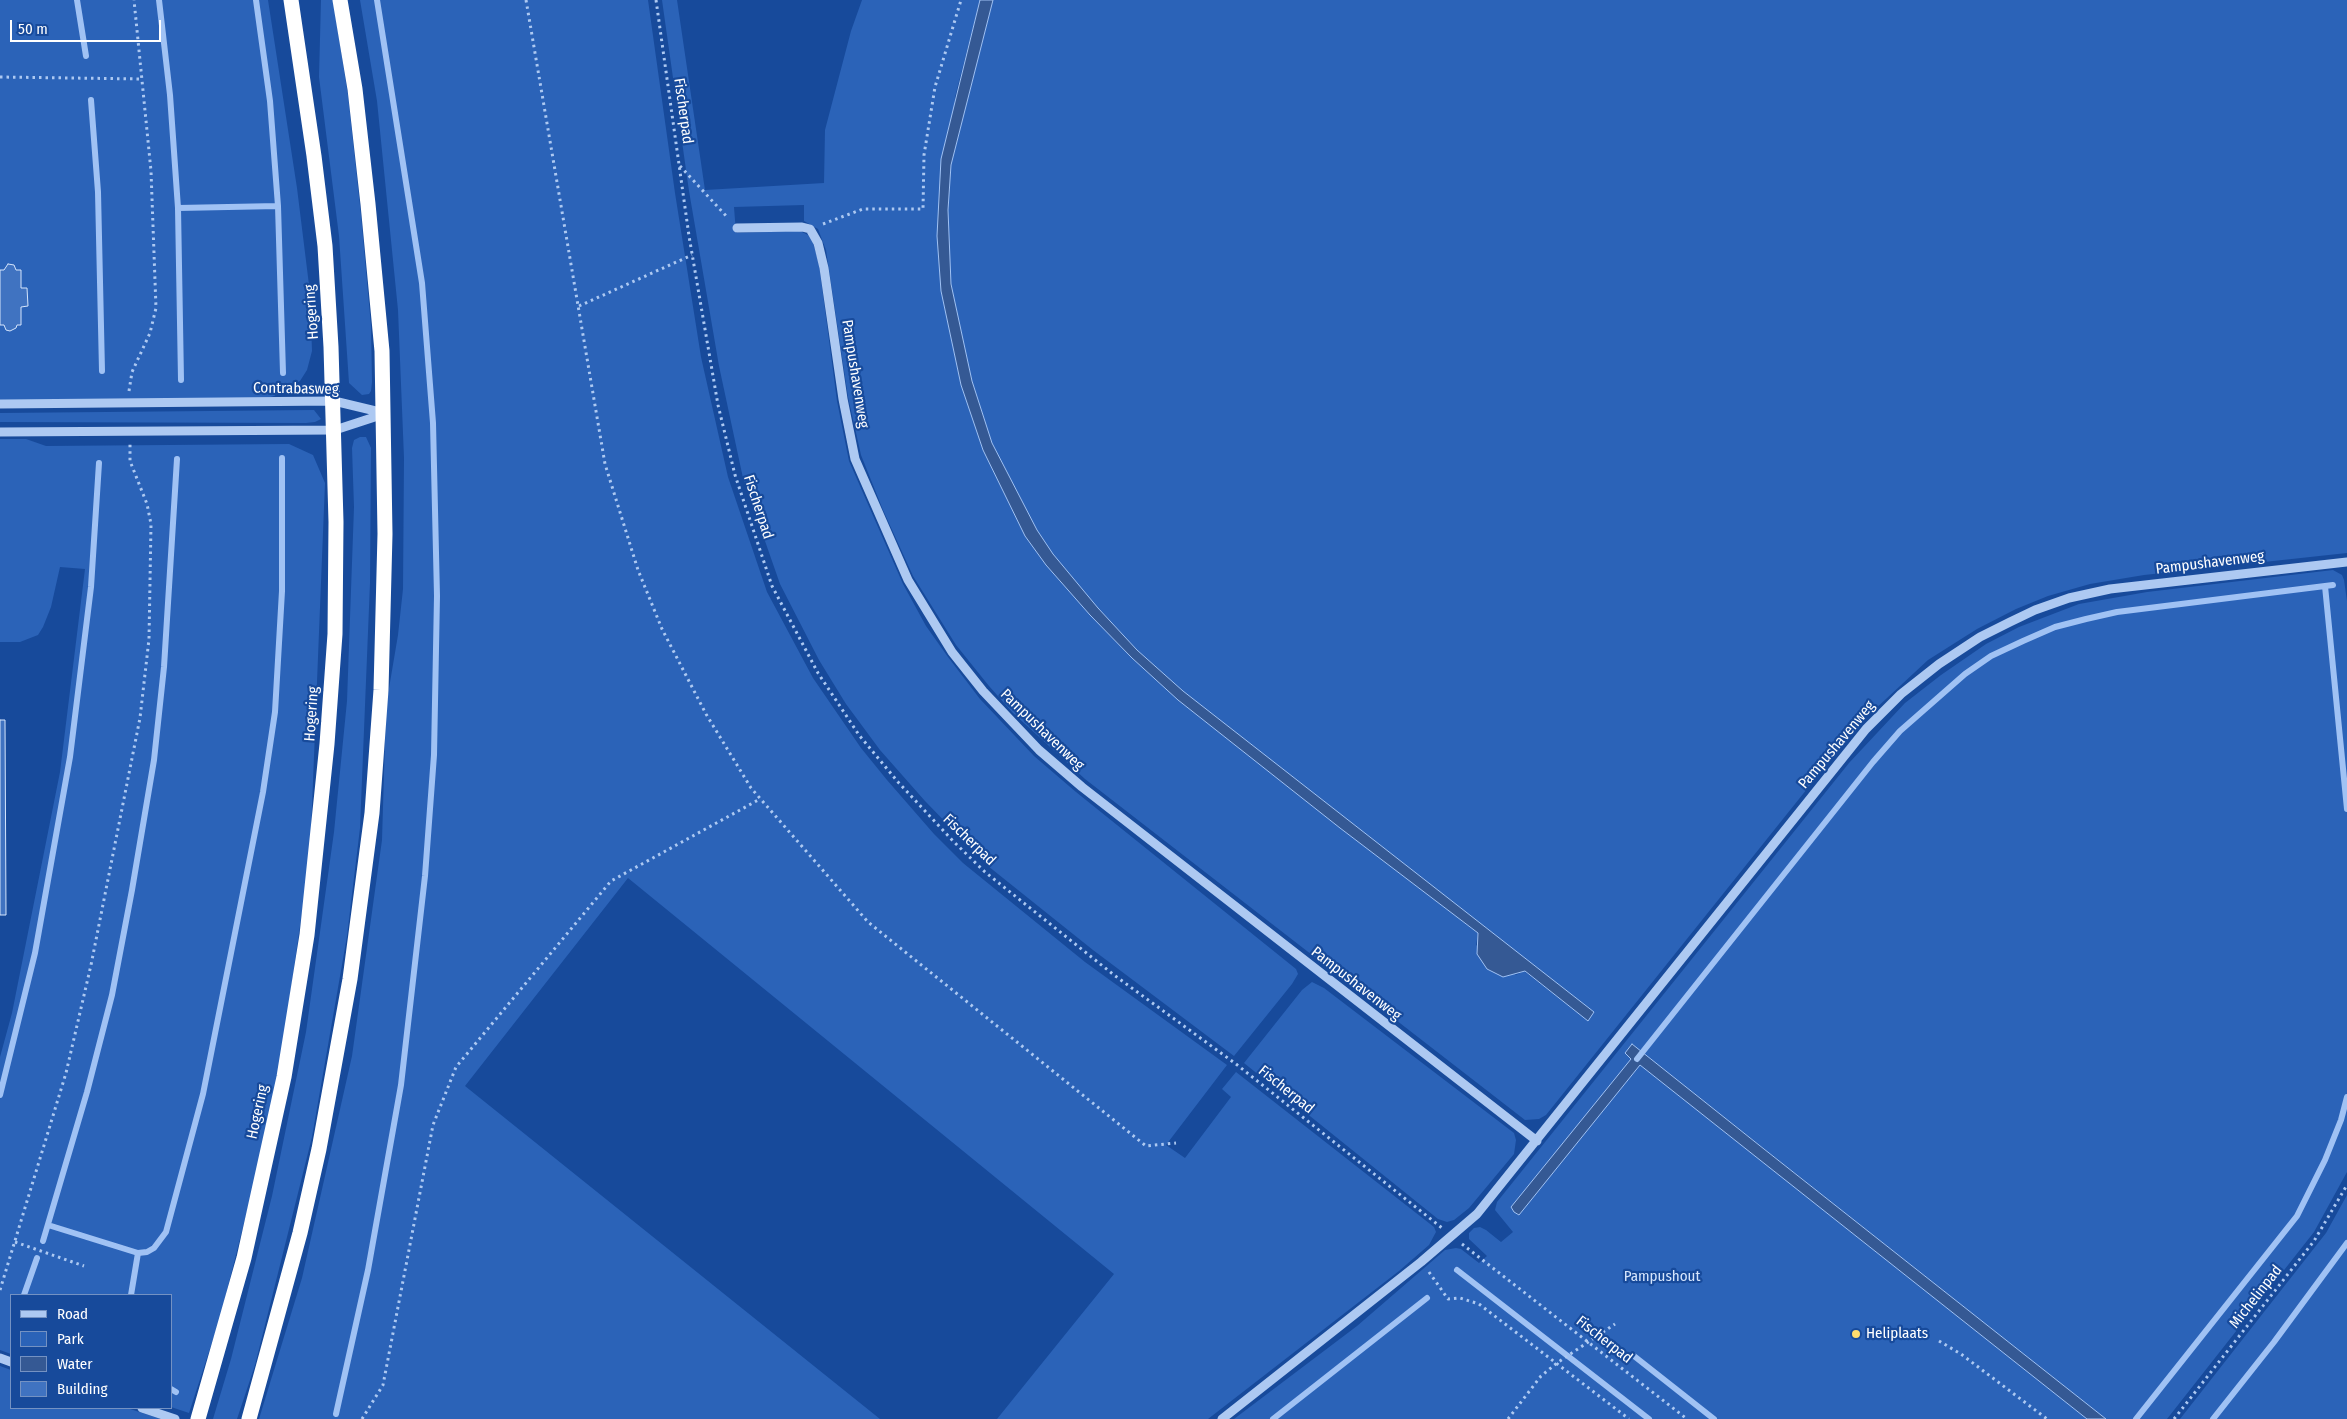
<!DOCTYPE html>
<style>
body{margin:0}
#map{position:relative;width:2347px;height:1419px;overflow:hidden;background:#174a9b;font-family:"Fira Sans Condensed",sans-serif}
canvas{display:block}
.legend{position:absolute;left:10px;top:1294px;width:162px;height:115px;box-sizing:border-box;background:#174a9b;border:1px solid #7492c3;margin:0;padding:6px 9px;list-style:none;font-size:15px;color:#fff}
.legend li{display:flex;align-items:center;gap:10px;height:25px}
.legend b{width:25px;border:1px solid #7492c3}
.scale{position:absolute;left:10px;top:20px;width:151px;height:22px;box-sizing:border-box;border:2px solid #fff;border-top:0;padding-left:6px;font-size:15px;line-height:18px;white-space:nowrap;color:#fff;-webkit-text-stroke:4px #174a9b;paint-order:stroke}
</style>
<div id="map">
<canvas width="2347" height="1419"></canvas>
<ul class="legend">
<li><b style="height:6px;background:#adc9f2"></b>Road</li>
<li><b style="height:14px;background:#2b63b8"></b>Park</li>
<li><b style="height:14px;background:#355994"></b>Water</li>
<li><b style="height:14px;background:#4073c1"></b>Building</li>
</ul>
<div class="scale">50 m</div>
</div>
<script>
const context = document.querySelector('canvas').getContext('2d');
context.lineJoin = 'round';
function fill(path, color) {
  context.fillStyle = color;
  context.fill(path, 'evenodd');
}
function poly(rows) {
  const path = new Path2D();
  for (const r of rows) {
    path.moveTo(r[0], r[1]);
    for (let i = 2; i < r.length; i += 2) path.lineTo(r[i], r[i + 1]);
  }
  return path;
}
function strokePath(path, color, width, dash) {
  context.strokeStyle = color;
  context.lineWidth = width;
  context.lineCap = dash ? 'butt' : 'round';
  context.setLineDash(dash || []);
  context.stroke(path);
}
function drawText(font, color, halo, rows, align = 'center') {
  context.font = font + ' "Fira Sans Condensed",sans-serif';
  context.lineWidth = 4.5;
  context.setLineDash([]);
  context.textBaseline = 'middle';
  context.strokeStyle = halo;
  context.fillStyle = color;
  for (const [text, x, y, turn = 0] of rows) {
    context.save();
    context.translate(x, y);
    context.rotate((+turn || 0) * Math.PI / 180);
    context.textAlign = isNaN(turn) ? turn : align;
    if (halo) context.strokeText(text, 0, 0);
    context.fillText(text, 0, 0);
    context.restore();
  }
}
const green = poly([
 [0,0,268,0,297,188,310,293,312,351,307,370,300,381,274,396,264,399,0,400],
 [321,0,333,0,348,95,361,215,371,326,372,382,371,391,369,394,362,395,349,383,339,236,319,77],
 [360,0,648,0,675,193,701,357,728,477,767,592,813,678,861,748,887,780,934,834,963,863,1085,962,1227,1065,1166,1145,1185,1158,1231,1097,1222,1089,1236,1072,1434,1227,1436,1232,1429,1245,1399,1271,1208,1419,997,1419,1114,1274,628,878,465,1086,880,1419,259,1419,302,1278,352,1056,382,840,386,706,398,635,403,589,404,458,398,310,377,101],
 [662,0,677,0,705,190,824,183,825,130,851,31,862,0,980,0,955,97,941,291,961,385,983,450,1025,536,1046,565,1090,615,1132,658,1178,700,1340,828,1478,933,1476,945,1516,975,1524,971,1588,1021,1594,1012,1183,691,1137,650,1098,608,1053,554,1037,530,992,443,972,381,951,284,948,210,951,165,993,0,2347,0,2347,553,2144,575,2090,584,2048,596,2016,609,1977,629,1928,660,1859,724,1546,1115,1539,1119,1525,1120,1085,779,1013,713,989,686,956,645,913,576,883,510,861,455,848,397,826,250,818,229,804,221,804,205,734,207,736,233,800,231,808,235,813,242,819,264,837,401,849,461,903,584,926,626,948,657,980,699,1034,756,1076,792,1296,969,1298,974,1292,984,1234,1056,1093,950,988,866,925,801,880,750,846,704,819,660,780,584,743,478,719,366,689,191],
 [314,410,321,419,315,422,306,423,0,422,0,413],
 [360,437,366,437,371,448,370,583,360,828,347,936,312,1137,255,1365,237,1419,213,1419,231,1359,272,1196,306,1032,334,832,347,701,354,507,352,448,354,440],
 [0,439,26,439,46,446,289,444,313,455,325,483,310,856,282,1052,269,1124,220,1318,189,1413,171,1407,171,1295,11,1295,11,1354,0,1350,0,1057,12,1013,60,772,85,569,60,567,51,607,43,627,38,635,20,642,0,642],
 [2333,570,2342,575,2344,580,2347,601,2347,1172,2314,1232,2167,1419,2106,1419,1632,1044,1632,1059,1512,1207,1518,1215,1640,1065,2087,1419,1234,1419,1357,1326,1445,1250,1456,1248,1461,1249,1479,1263,1487,1256,1469,1239,1469,1233,1474,1228,1480,1227,1486,1230,1501,1242,1513,1232,1495,1210,1497,1202,1849,763,1905,703,1941,675,1986,644,2019,627,2079,604,2147,592],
 [1312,982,1324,988,1514,1133,1516,1140,1514,1154,1469,1208,1454,1220,1447,1222,1438,1219,1244,1063,1302,990],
 [2347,1195,2347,1419,2180,1419,2326,1233],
 [0,1366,11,1370,11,1408,127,1408,161,1419,0,1419]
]);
const water = poly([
 [980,0,993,0,951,165,948,210,951,284,972,381,992,443,1037,530,1053,554,1098,608,1137,650,1183,691,1594,1012,1588,1021,1525,971,1503,977,1487,969,1477,954,1478,933,1340,828,1178,700,1132,658,1090,615,1046,565,1025,536,983,450,961,385,941,291,937,236,941,159,980,0],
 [1632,1044,1764,1149,2106,1419,2087,1419,1640,1065,1519,1215,1514,1212,1511,1207,1631,1059,1625,1053,1632,1044]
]);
const stream = poly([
 [77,0,86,56],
 [159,0,170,95,178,208,181,380],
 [256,0,270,101,278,206,283,373],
 [91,100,98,192,102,371],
 [178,208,278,206],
 [2325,586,2347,809],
 [1637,1059,1873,762,1900,731,1965,674,1991,656,2023,641,2055,627,2086,619,2117,612,2333,585],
 [0,1095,35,953,70,757,91,587,99,463],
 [48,1225,138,1253,131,1295],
 [43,1241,87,1092,112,995,132,890,154,760,164,667,177,459],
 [138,1253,147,1252,154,1248,166,1232,203,1094,263,792,275,712,282,591,282,458],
 [1457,1270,1649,1419],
 [24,1295,37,1258],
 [1634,1356,1714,1419],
 [171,1389,176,1392],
 [336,1414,368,1270,401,1085,425,876,434,755,437,596,433,423,422,283,377,0],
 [1273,1419,1427,1298],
 [2136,1419,2297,1216,2325,1160,2341,1120,2347,1097],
 [2213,1419,2274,1342,2347,1243]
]);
const building = poly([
 [8,264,14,265,16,270,21,270,21,288,27,288,28,306,21,307,21,325,17,325,16,328,10,331,6,330,4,325,0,325,0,270,4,270,8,264],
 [0,720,5,720,6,915,0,915,0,720]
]);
const path = poly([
 [526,0,605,464,638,570,662,629,706,714,751,788,868,922,1146,1146,1176,1143],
 [656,0,689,236,718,405,735,475,772,586,818,673,859,735,898,782,953,841,985,872,1114,975,1236,1064,1442,1228],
 [0,77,142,79],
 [680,166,728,218],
 [823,224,863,209,923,209,924,155,935,87,961,0],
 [579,306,692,255],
 [129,391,132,372,150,333,156,308,151,171,134,0],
 [15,1242,84,1266],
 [1462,1244,1687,1419],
 [1429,1272,1448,1299,1460,1298,1479,1304,1629,1419],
 [0,1290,66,1073,91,965,140,718,149,639,151,524,147,504,130,461,130,444],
 [1939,1341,1961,1354,2047,1419],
 [362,1419,383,1385,433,1125,456,1067,611,881,760,799],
 [1508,1419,1541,1376,1557,1363,1615,1324],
 [2174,1419,2314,1241,2347,1185]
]);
const minor = poly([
 [737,228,802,227,810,229,818,243,824,268,843,399,855,459,908,580,952,652,983,691,1039,750,1082,787,1537,1141],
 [0,404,334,401,384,413],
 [0,432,335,430,384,414],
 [0,1358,11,1362],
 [142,1408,175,1419],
 [1222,1419,1421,1262,1477,1214,1866,729,1901,694,1939,664,1980,637,2010,622,2035,610,2069,598,2110,589,2347,562]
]);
const highway = poly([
 [198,1419,244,1258,284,1077,307,935,327,744,335,634,336,522,331,347,325,246,314,156,291,0],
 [249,1419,300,1233,319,1149,350,979,372,813,381,690,385,534,382,351,368,204,355,89,340,0]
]);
const markers = [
 [1856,1334,5,"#ffdd6e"]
];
const streetNames = [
 ["Fischerpad",683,111,82],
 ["Hogering",312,312,-94],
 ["Pampushavenweg",855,374,81],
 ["Contrabasweg",296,389,1],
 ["Fischerpad",758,507,72],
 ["Pampushavenweg",2210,563,-7],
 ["Hogering",312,714,-86],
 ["Pampushavenweg",1042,730,44],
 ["Pampushavenweg",1837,745,-50],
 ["Fischerpad",969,840,44],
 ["Pampushavenweg",1356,984,38],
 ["Fischerpad",1286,1090,39],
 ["Hogering",258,1112,-78],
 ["Michelinpad",2256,1297,-52],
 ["Fischerpad",1604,1340,38]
];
const parkNames = [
 ["Pampushout",1662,1277]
];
const poiNames = [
 ["Heliplaats",1866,1334]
];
fill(green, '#2b63b8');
fill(water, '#355994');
strokePath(water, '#a0c2f4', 1);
strokePath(stream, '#a0c2f4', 6);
fill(building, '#4073c1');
strokePath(building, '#d5e5fc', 1);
strokePath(path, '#adc9f2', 3, [2.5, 4]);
strokePath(minor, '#adc9f2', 9);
strokePath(highway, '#fff', 15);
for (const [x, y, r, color] of markers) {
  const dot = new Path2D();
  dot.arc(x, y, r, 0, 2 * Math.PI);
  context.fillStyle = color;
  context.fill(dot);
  strokePath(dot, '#174a9b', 2);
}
drawText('15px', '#fff', '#174a9b', streetNames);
drawText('15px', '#d5e5fc', '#174a9b', parkNames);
drawText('15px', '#fff', '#174a9b', poiNames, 'left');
</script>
